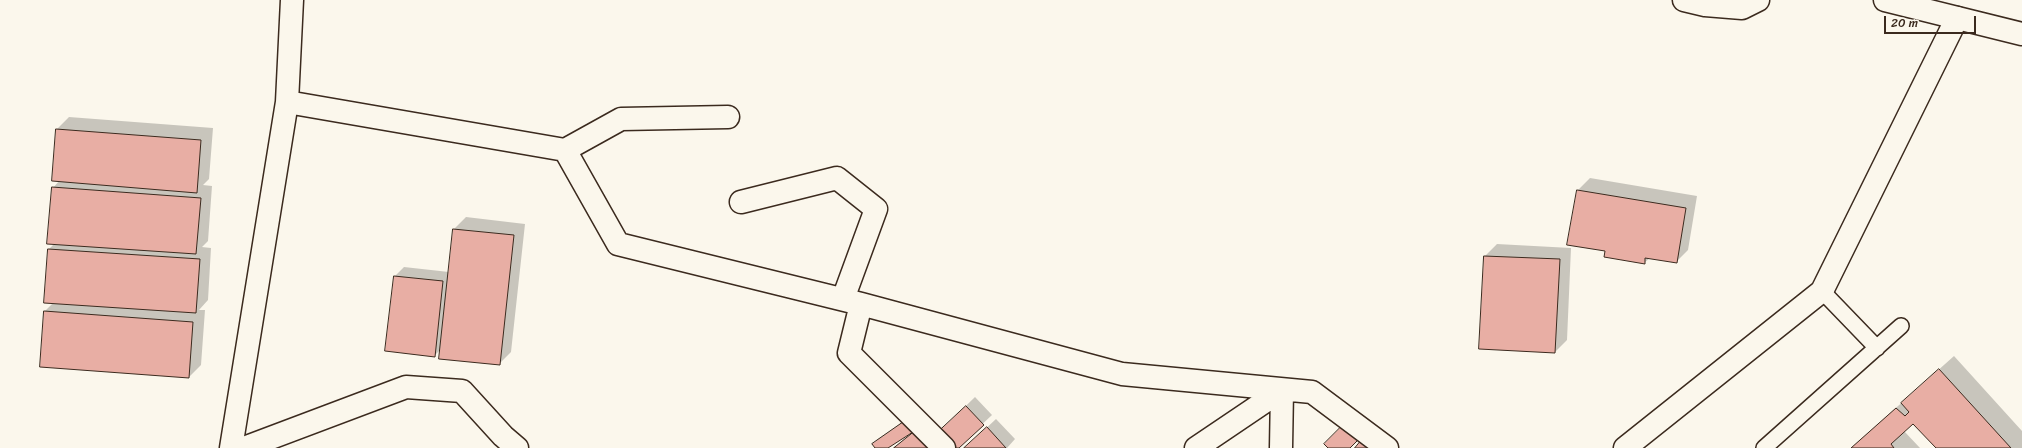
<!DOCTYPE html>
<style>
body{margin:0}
#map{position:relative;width:2022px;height:448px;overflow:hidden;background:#fbf7ec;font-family:Sriracha,sans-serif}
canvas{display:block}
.scale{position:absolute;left:1884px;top:16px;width:92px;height:18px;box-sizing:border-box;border:2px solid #3b2a1e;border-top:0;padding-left:5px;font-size:12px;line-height:14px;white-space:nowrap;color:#3b2a1e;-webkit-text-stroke:3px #fbf7ec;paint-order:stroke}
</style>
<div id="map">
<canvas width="2022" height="448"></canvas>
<div class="scale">20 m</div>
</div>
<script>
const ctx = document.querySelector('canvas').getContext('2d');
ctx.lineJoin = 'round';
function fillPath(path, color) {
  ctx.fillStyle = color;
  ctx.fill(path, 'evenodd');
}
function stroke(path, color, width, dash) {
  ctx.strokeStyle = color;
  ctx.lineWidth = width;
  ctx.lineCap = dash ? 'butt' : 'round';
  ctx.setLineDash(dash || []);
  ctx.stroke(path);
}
fillPath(new Path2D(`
 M69,117L213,128L209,179L203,185L212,186L208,241L202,247L211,248L208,300L199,310H205L201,365L189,377L41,366L45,311L54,302L49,249L55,243L53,188L59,181L57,129Z
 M1590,178L1697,196L1688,250L1676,262L1650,258L1644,263L1606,250L1569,244L1578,190Z
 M466,217L525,224L511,352L499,364L441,349L434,356L395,276L404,267L449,272L454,229Z
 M1497,244L1571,248L1567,340L1555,352L1485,256Z
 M1954,356L2022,431V448H1937L1914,422L1904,431L1920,448H1851Z
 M975,397L992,415L957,448H893L928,420L938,433Z
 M910,417L887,448H876L873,444L878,439Z
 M996,419L1015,439L1007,448H965Z`), '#0003');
const building = new Path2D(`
 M56,129L201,140L197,193L52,181Z
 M52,187L201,198L196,254L47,244Z
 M1577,190L1686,208L1677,263L1645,258V264L1604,257L1605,251L1567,245Z
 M453,229L514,235L500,365L439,359Z
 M48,249L200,259L196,313L44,303Z
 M1484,256L1560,259L1555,353L1479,349Z
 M394,276L443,281L435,357L385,351Z
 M44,311L193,322L189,378L40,367Z
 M1939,369L2011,448H1936L1913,424L1891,444L1894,448H1851L1896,408L1905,416L1909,412L1901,403Z
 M966,406L984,425L959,448H948L935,435Z
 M905,421L913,432L888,448H875L872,444Z
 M1345,423L1360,438L1350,448H1328L1324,444Z
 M987,427L1006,448H964Z
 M919,428L935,448H894Z
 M1365,436L1377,448H1355Z`);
fillPath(building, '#e8aea4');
stroke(building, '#3b2a1e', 1);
const lane = new Path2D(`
 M1822,291L1877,348
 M1764,448L1901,326`);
const street = new Path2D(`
 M1684,0L1705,5L1742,8L1758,0
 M287,102L565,150L618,244L861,304L1122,374L1312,392L1387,448
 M565,150L621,119L728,117
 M741,202L837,178L876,209L843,299
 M861,304L849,353L944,448
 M231,448L287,102L292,0
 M244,448L406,387L462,391L503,436L517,448
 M1196,448L1282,390L1281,448
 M1625,448L1822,291L1957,18`);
const primary = new Path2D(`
 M1885,0L2022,34`);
stroke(lane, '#3b2a1e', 18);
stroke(street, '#3b2a1e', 25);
stroke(primary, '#3b2a1e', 25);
stroke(lane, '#fbf7ec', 15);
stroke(street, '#fbf7ec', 22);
stroke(primary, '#fbf7ec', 22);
</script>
